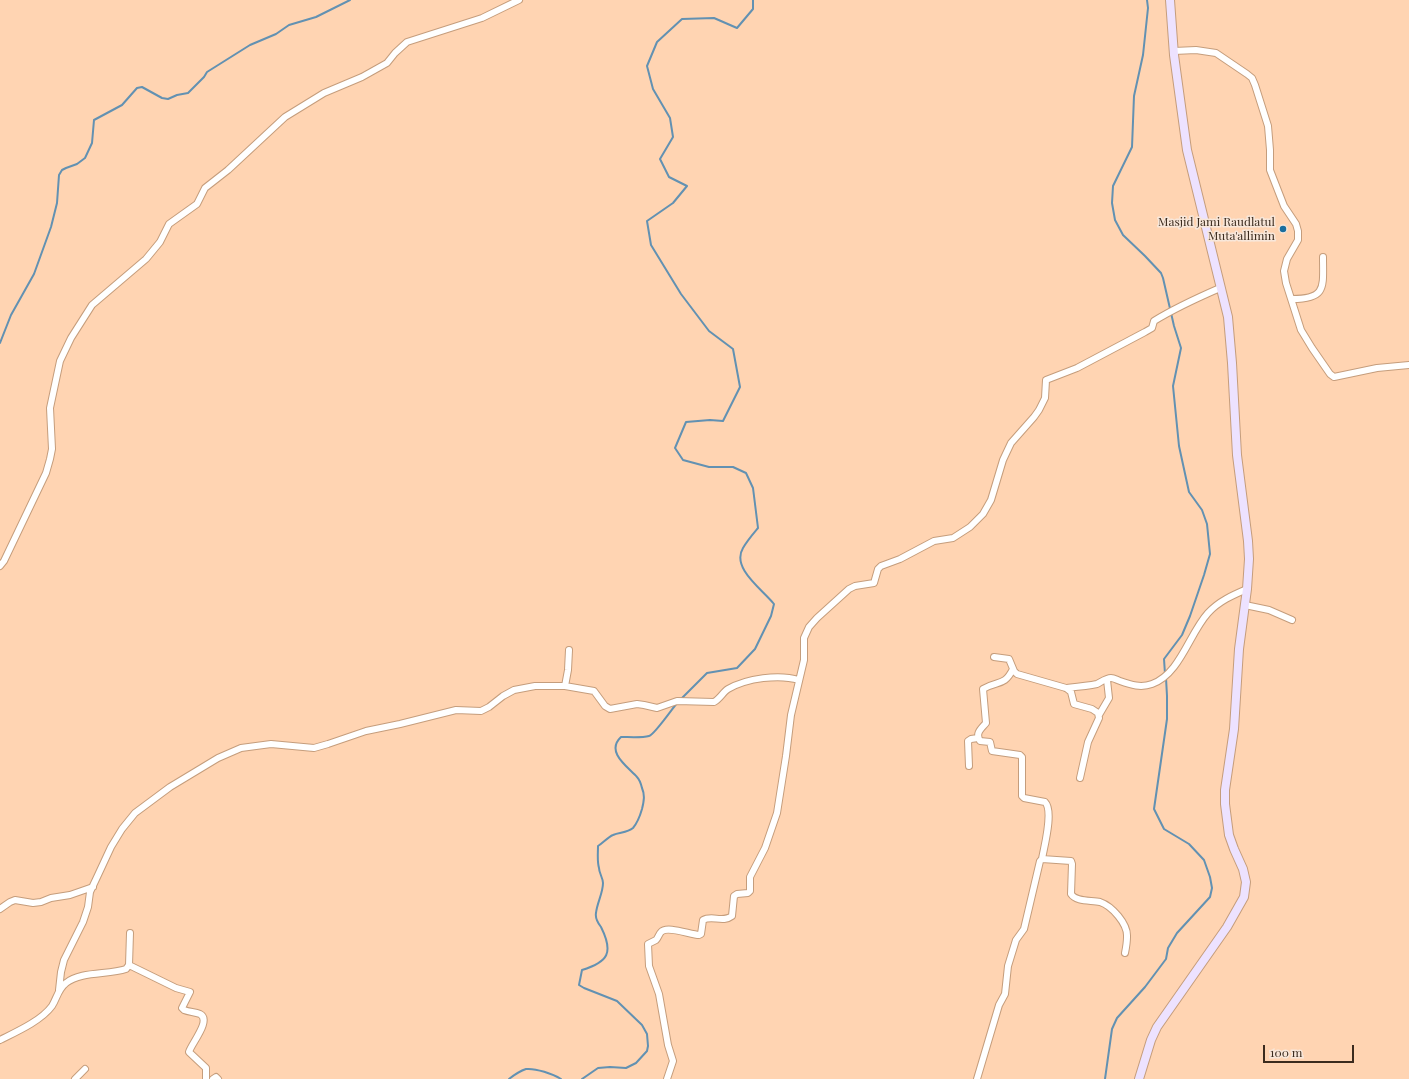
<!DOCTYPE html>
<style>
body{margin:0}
#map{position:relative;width:1409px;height:1079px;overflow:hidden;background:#ffd4b2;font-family:"Playfair Display",serif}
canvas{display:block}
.scale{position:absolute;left:1263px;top:1045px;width:91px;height:18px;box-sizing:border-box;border:2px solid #3b2b1e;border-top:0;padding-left:5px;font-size:12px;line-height:14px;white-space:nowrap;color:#3b2b1e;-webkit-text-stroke:3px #f8e7da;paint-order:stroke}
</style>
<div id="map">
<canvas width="1409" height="1079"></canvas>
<div class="scale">100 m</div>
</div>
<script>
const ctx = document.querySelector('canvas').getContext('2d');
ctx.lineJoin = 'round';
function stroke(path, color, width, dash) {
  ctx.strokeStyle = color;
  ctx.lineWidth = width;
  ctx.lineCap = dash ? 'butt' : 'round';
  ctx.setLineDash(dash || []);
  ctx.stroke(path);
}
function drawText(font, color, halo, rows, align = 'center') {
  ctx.font = font + ' "Playfair Display",serif';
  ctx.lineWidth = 3;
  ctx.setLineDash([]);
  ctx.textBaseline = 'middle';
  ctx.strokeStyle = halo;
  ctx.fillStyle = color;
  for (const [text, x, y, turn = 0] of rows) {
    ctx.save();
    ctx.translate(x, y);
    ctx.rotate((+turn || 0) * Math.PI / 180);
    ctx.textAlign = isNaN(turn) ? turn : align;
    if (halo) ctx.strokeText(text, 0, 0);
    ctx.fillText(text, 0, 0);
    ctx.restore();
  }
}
stroke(new Path2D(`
 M1147,0L1148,8L1143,55L1134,96L1132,147L1113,186L1112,203L1115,220L1123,235L1145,256L1161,273L1163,278L1174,326L1181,348L1173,386L1179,446L1189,492L1202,510L1207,524L1210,554L1204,575L1190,616L1182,635L1164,659L1165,674
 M0,343L11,315L34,274L51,227L57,203L59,175L62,170L66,168L77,164L85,158L92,143L94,120L122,105L137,88L142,87L162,98L168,99L177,95L188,93L204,77L207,72L250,45L276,34L289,25L316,17L350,0
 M680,700L707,673L737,668L755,649L771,616L774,604C762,589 731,568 743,548C747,541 753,534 758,528L753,488L746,473L733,467H709L683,460L675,448L686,422L710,420L723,421L740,387L733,349L709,331L681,294L651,245L647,221L673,203L687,186L669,177L660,159L673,137L670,118L653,89L647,66L657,42L682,19L714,18L737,28L753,9V0
 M509,1079C514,1075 520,1071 526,1069C536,1068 553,1074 561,1079
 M582,1079L598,1068L610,1067L626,1068L636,1063L647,1051L648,1046L647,1034L642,1025L617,1001L584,988L579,985L582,970C608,962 614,953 601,927C598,923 595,918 596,913C597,903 603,893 603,883C603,878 599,873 599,868C597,861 598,854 598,846C603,843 608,837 613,835C619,832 627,833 633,828C638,822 640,816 642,809C644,801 645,795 642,788C641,784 639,779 637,777C628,767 605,752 621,737C629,737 642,738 649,736C654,735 672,709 677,703
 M1105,1079L1112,1029L1117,1018L1145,987L1166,959L1168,948L1177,933L1210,897L1212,888L1210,877L1204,860L1189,844L1164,829L1154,809L1167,719V696L1166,678`), '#6291b2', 2);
const street = new Path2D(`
 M1174,51L1196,50L1216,53L1247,74L1252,78L1255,85L1268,126L1270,150V170L1284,206L1296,224L1298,231V240L1287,259L1284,271L1286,283L1301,330L1312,348L1330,374L1334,377L1377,368L1409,365
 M1292,299C1327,299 1323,287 1323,257
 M0,566L4,561L46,473L50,459L52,449L50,408L60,361L71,338L92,305L146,259L160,242L169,224L197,204L205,188L228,170L285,117L324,93L362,77L387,63L395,53L407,42L482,18L519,0
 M1245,605L1269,610L1292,620
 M994,657L1009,659L1014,671L1017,674L1066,688L1071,692L1074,704L1092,709L1098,713L1099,718L1088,742L1080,778
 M1013,669C1004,687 998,680 983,689L986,723C981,729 975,733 980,741L990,742L992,751L1020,755L1022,757V796L1024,798L1045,802C1054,811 1044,847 1042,859
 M565,686L568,670L569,650
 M1066,688C1076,687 1087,686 1097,684C1101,682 1106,678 1111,678C1114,678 1117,680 1120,681C1131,685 1141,688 1152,684C1180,674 1189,634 1208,613C1219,601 1233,595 1247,589
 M1099,715L1109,698L1107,680
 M969,766L968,741L971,739L978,738
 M0,909L10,902L15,900L33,903L41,902L51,898L70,895L93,887
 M129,965L176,988L190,992L182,1008L184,1010C189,1012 195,1012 200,1014C212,1020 191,1044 189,1052L206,1068V1079
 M59,990L61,972L64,960L83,922L88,907L90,892L98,875L111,847L122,829L135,813L170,787L218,758L241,748L271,744L314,748L328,744L366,731L400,724L456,710L481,711L489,707L503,696L514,690L535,686H565L594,691L605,706L610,709L637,704L644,705L657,708L677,701L714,702C720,699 723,692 728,689C747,678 779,674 799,680
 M0,1040C16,1032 41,1021 52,1006C57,998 58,989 66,983C81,971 108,975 126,969L129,965L130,933
 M75,1079L85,1069
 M213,1079L216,1077L218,1079
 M667,1079L673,1061L668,1045L659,994L649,966L648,944L656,940C658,938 659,934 661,932C667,925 691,935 699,935L701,934L703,920C712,915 723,923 732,916L734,896L737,894L748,893L750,891V877L765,848L777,813L786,756L791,715L804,660V638L809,627L817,618L849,589L855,586L874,583L878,569L881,566L900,559L934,541L953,538L970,527L983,514L991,500L1003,460L1011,443L1034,417L1039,410L1045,398L1046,380L1077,368L1145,332L1152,328L1154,321C1175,308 1197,298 1220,288
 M977,1079L999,1005L1005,994L1008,966L1016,940L1024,929L1040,861L1042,859L1071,861L1072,864L1071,894C1076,902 1091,900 1100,902C1112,906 1128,924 1127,937C1127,942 1126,948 1125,953`);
const secondary = new Path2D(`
 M1139,1079L1151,1040L1157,1027L1227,927L1244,897L1246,882L1243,869L1234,849L1229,835L1225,804V790L1234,729L1239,649L1247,589L1249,559L1248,541L1237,455L1232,363L1228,317L1187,150L1174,55L1170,0`);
stroke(street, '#c59d7c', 8);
stroke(secondary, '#c59d7c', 10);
stroke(street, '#fff', 6);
stroke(secondary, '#ede2ff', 8);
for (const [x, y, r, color] of [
 [1283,229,4,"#1a6e9e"]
]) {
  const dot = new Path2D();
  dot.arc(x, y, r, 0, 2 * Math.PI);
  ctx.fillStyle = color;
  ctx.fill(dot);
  stroke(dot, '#f8e7da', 1.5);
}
drawText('12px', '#3b2b1e', '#f8e7da', [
 ["Masjid Jami Raudlatul",1275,222],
 ["Muta'allimin",1275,236]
], 'right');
</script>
